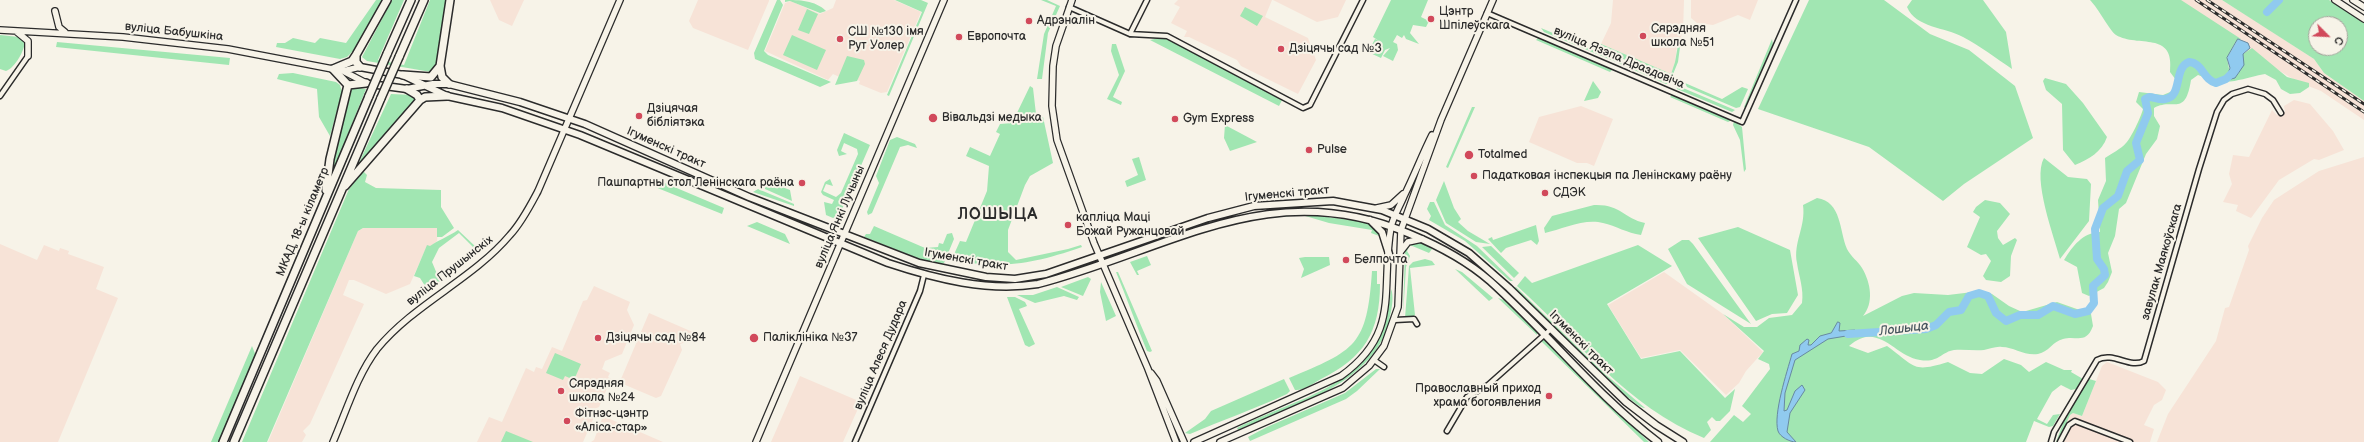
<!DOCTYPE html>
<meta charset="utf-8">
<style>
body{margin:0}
#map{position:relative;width:2364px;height:442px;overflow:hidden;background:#f7f3e8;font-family:"Balsamiq Sans",sans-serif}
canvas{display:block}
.north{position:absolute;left:2308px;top:16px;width:40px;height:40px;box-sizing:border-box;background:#f7f3e8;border:1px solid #a5a39c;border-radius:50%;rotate:114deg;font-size:11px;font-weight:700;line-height:16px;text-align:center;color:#2b2b2b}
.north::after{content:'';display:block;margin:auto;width:14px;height:18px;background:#d1495b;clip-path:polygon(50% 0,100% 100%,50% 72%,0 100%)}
</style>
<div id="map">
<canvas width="2364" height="442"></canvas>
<div class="north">С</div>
</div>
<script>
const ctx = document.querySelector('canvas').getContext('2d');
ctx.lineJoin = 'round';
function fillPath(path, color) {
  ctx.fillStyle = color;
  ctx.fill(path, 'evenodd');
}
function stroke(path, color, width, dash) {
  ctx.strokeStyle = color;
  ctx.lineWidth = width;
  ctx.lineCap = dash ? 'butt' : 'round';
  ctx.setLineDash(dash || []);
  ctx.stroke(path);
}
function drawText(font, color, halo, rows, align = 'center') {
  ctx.font = font + ' "Balsamiq Sans",sans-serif';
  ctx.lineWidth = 4;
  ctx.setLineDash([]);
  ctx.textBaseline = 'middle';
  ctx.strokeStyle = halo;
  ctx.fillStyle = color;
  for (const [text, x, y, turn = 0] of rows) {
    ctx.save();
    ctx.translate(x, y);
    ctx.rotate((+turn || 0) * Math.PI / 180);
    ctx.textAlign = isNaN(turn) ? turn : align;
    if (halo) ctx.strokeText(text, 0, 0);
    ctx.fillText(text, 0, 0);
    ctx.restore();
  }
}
fillPath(new Path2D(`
 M490,0H524L512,26L499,20Z
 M698,0H769V1L748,50L693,28L689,21Z
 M836,0H894L921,12L887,92L881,93L859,84L860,81L849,76L846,80L833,74L828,80L765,51L785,3L791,1L820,14L833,8Z
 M1178,0H1272L1265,17L1308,38L1316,60L1298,94L1241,66L1237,60L1189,37H1184L1187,31L1171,23L1180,7L1174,4Z
 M1273,0H1346L1338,17L1317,22Z
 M1613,0H1684L1683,32L1677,46L1675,62L1671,74L1601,44L1611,23Z
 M1691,0H1758L1750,20L1738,15L1713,25L1697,23L1691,18Z
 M2175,0H2222L2265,27L2314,59L2324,73L2364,101V120L2321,91L2298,82L2265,62Z
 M2294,100L2310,104L2333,131L2344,150L2319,160L2314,159L2279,180L2251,218L2236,211L2238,205L2223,202L2232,184L2229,174L2233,155L2249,157L2272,110L2277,115L2285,112L2284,106Z
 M1581,106L1613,119L1594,166L1587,163H1577L1529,142L1539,117Z
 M2364,157V442H2157L2168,414L2216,341L2225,308L2229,307L2249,250L2248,246L2262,218L2274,200L2319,171Z
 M363,228H438L437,241L430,247L427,246L410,284L386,294L354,280H349L343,295L364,304L310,424L303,431L306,435L302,442H268L358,231Z
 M0,244L37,260L44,245L59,251L60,248L69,251L68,254L104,267L96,289L118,298L58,442H0Z
 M1664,272L1723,314L1763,352L1746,371L1739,383L1726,395L1680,350L1641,358L1608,305Z
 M594,286L630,302L627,310L634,325L622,354L605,361L603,367L602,369L610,373L608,377L611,379L599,407L594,409L595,415L583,442H477L489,417L502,422L526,368L534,372L536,367L542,369L552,347L562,351L583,301L587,300Z
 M649,313L695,333L692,340L680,344L682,350L661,396L656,398L623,384L621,379Z
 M2107,362L2158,382L2166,390L2162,400L2154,405L2144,425L2154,429L2150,442H2058L2070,415L2073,413L2082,416L2102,366Z
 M800,376L861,402L843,442H771Z
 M603,416L663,442H664H591L594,440Z`), '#f7e3d7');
fillPath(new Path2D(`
 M376,0H382L353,51L347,57L340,59L276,47L277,43H285L293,38L315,43L320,38L346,43Z
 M392,0H404L378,60L404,65L430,0H447L436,68L431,72L367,61L362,57Z
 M777,0H780L783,5L764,51L768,55L831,82L820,87L755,59L754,53Z
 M785,0C799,0 815,0 826,11L820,13L790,1L785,2Z
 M895,0H921L928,3L889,96L887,95L922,12Z
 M1041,0H1047L1060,6L1048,33L1042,79H1037L1044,34L1056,6Z
 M1391,0H1428L1421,17L1429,21L1426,27L1413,25L1410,33L1419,44L1406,39L1404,35L1402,38L1397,35L1393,42L1397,44L1398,50L1393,61L1383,56L1390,48L1385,50L1381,58L1368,52L1375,39L1379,41L1373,37Z
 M1809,0H1884L1930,34L1969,50L2015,86L2033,138L1964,184L1943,201L1869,147L1758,109Z
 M1912,0H1983L2006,32L2012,69C1996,58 1980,46 1963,37C1945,27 1916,28 1907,7Z
 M2090,0H2181L2241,39L2236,42L2227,58L2231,79C2241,76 2242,62 2243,54L2252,48L2287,77L2309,83V87L2300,93L2290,94L2281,89L2276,80L2265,74C2234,80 2230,87 2198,75L2191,80C2185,118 2173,97 2154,108V116L2160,126L2157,139L2146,154L2126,203L2119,209L2115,236L2108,253L2112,272L2108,282L2104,288L2089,296L2082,293L2077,267L2064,260C2073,246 2082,233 2100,232L2098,200L2106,181L2105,158C2112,153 2121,149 2126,143C2131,138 2141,117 2143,109L2136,102L2139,92L2163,95L2175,90L2176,80L2170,72C2175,30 2138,48 2116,35C2110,31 2098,8 2090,0Z
 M2222,0H2329L2364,23V101L2324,73L2314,59ZM2316,24H2340V48H2316Z
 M1245,7L1263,16L1257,26L1240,16Z
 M807,9L818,14L809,34L798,30Z
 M1541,28L1617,60L1616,62L1544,32Z
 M0,35L19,37L25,41C25,50 15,68 6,71L0,69Z
 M792,35L826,50L817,70L783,55Z
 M1164,37L1282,100L1279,106L1150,40Z
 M1539,37L1613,69L1610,72L1536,40Z
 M1772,39L1773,44L1747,108L1744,107Z
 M57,42L230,58L229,65L56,47Z
 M1112,44H1116L1125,71L1113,97L1122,102L1121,105L1107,99L1119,75L1111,51Z
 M1601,44L1629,56L1628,61L1599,49Z
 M1678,45L1680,47L1678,62L1671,79L1630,63L1632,57L1671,74L1675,62Z
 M847,56L864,60L865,64L857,81L835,85Z
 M1619,61H1621L1670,83L1666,84L1618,63Z
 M293,73L336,82L340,85L342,92L330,136L319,117L317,89L277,79L279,74Z
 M2045,78L2066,84L2083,103L2107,137C2102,152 2089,159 2075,165L2063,150L2062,104L2046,90L2043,81Z
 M1593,81L1601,92L1598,98L1584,101Z
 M1685,83L1722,99L1742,87L1748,89L1740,107L1736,108L1687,87Z
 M1676,85L1735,110L1732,112L1677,89Z
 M1030,86L1033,88L1036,114L1015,117Z
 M356,87L366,89L329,181L334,151L351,88Z
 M391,94L414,95L417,98L357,167Z
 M1672,95L1730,119V121L1728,122L1670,97Z
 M1472,107H1475L1448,168L1446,167Z
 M1043,117L1053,163L1030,176L1025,185L1008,230V252L1016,260L1068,249L1081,245L1082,247C1030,265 1005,268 951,261L960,241L966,242L987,191L989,166L966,156L970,147L990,156L1000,134L996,132L1000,124L1026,122Z
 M1734,121L1742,127L1746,169L1744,172L1740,140L1733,125Z
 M1225,125L1257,142L1230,151L1224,138Z
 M844,133L870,145L839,216L833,218L826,215L824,202L832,204L834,200L823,195L821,192L825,182L830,179L833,186L826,184L823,191L836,197L841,193L858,154L857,149L844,143L841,151L847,154L839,156L837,150Z
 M897,137L915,144L917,148L908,145L900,147L872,213L868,215L867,212L879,183L876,176L890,140Z
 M1139,157L1146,180L1127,187L1125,181L1138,175L1132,159Z
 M2044,158L2068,177L2087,179L2091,184L2089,221L2060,259C2054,236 2032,179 2044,158Z
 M363,171L367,175L365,182L376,188L441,190V207L454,228L442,237H437V228H363L358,231L267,442H242L349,189Z
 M653,178L724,208L722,214L650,185Z
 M764,180L790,190L792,201L765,189Z
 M1444,181L1454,208L1461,219L1458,222L1468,231L1490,244L1476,242L1446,223L1436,200Z
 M758,189L794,204V206L753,192Z
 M1817,198C1842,202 1839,230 1847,249C1851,257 1858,261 1862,268C1871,283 1874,303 1863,316L1902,296L1914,293L1948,295L1981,291L1992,294L2009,306L2020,311H2026L2057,302L2091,314L2093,326C2086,345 2076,335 2063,339C2053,341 2049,352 2038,354C2024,356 2014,347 2002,347C1996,346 1990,349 1984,350C1974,351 1964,349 1954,350C1941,352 1939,363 1920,360C1894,356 1878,320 1849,346L1868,353L1887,346C1916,367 1912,373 1948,362L1970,373L1982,374L2004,359L2021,365L2029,372L2046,362L2064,370H2072L2071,372L2083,379L2076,389L2071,390L2061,385L2052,392L2037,419L2047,424L2053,415L2060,414L2053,426L2049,427L2034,421L2026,442H1710L1734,415L1743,422L1751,414L1742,406L1770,369L1769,364L1758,359L1764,351L1723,314L1744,327H1757L1769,318L1792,315L1802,303C1804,289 1799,277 1797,263C1793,242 1806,227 1803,205Z
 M1985,200L2000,203L2010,214L1997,231L1998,238L2003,245L2015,238L2017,240L2011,256L2010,276L2001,282L1986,280L1983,276L1991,261L1986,254L1981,255L1967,247L1980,217L1973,212L1976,207Z
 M1430,202H1434L1445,225L1477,246L1513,281H1510L1465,241L1429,220L1431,216L1427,209Z
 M1594,205C1621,204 1623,218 1645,223L1641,235C1627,233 1616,226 1603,223C1585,218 1562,229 1545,233L1544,228L1552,216Z
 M1303,214L1367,222L1373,225L1382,237L1371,233L1372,230L1329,223L1302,215L1257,219L1238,223L1241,220Z
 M757,222L785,234L790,244L747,226Z
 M1536,225L1539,241L1537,245L1531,240L1506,248L1501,253L1488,239L1492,237L1493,240Z
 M874,226L925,248L938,247L939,243L943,244L947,234L952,233L954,239L944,263L935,265L864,237L866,234H870Z
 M1738,227L1790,250L1798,295L1787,313L1772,314L1756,321L1698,238Z
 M458,230L477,248L473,247L459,233L439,248L432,262L440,281L434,288L432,286L427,289L420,278L414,276L427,245L430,246C438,240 448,237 458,230Z
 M1682,240H1689L1693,244L1751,324L1687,284L1668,249Z
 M1419,242L1432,249L1429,253L1410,245L1407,251L1410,256L1406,267L1403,316L1405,249L1410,243Z
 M1638,245L1672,266L1607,304L1641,359L1680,351L1725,398L1735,389L1730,411L1720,421H1716L1712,417L1707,422L1711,430L1704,438C1628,407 1576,339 1517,286L1525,276L1532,283Z
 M1491,246L1519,273L1514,278L1482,247Z
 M475,251H480L445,278V272Z
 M1147,256L1151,265L1137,271L1139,275H1137L1130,262Z
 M1305,257H1329L1330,265L1301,278L1304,269L1299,258Z
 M1425,259L1432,261L1435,265L1410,268L1415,315L1412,317L1405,318L1409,266L1413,262Z
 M1455,269L1462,272L1493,298L1489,301Z
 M1372,271H1377V284H1380C1380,332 1364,358 1321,379C1314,383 1303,391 1295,390L1289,378C1356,350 1367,346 1372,271Z
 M1116,272H1118L1152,351L1150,352L1147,351C1136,325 1127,298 1116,272Z
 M1088,277L1091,279L1083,296L1061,287Z
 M1101,282L1116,316L1106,321L1100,292Z
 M1057,287L1079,297L1077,300L1064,296L1035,303L1017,295H1033Z
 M1516,287L1605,374L1645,408C1632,409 1531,304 1514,288Z
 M1391,289C1394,295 1392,308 1390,316C1379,383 1292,406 1238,430L1237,428C1311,391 1382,386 1391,289Z
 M1007,297H1015L1025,302L1027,306L1019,309L1035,344L1029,347L1025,345Z
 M1498,298L1504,300L1537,332V335Z
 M1542,338L1649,442H1644L1539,339Z
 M252,346L256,356L219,442H211Z
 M555,353L581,364L574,380L565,376L563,380L546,373Z
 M1376,369H1380L1357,391L1346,399L1250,441L1248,437L1267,427L1345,393Z
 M1284,379L1290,391L1287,394C1255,409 1222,420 1190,434L1185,433L1205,419L1211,411Z
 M2089,379L2096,381L2082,416L2073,413L2070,415L2058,442H2056L2065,418Z
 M506,431L533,442H501Z`), '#a1e6b2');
const water = new Path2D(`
 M2238,39L2248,43L2250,48L2243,54L2244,65L2235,78L2231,79L2228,74L2230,68L2227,58Z
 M1838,322L1840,323L1839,331L1855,330L1858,334L1828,339L1795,360L1785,393L1784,411L1787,410L1795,391L1802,385L1805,390L1790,413L1787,432L1796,442C1790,442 1780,437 1778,431C1773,414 1787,372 1792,354L1799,351L1800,345L1807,339L1809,340L1808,345H1811L1820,336L1831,333Z`);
fillPath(water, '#90caef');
stroke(water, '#688aa1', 1);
stroke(new Path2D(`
 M2267,12L2279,0
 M1848,334L1926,329L1936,325L1949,312L1961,310L1969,296L1979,293L1988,296L1996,313L2006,321L2020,315H2038L2053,306L2075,314L2088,311L2094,303L2093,286L2105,275L2104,269L2097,259L2095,229L2103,208L2118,196L2127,171L2140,160L2136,143L2148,113L2145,99L2149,97C2154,97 2159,100 2165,99C2183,97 2173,68 2189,62C2203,63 2203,80 2216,83L2226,79L2235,70`), '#90caef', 8);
const street = new Path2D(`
 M1069,7L1130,34L1167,36L1303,108L1310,105L1363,0
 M1487,13L1742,122L1796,0
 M1130,34L1147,0
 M0,96L28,56
 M1395,320L1414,319L1417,324
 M1374,360L1384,367
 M1447,431L1467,397L1488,385L1551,329
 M855,442L920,291L924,275
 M2051,442L2054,432L2097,360C2113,351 2130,369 2144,361L2199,169L2217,112L2224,100L2232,94L2248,89L2265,94L2273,100L2281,113
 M2060,442L2069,425L2075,421L2130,442`);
const secondary = new Path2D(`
 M1072,0L1056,46L1053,66L1052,106L1057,140L1094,243L1148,369L1176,442
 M2335,0L2364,19
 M2353,0L2364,7
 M55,11L59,27L65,32
 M0,30L123,37L228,49L343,71L366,83
 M17,32L28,41V56
 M343,71L360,67
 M1377,208L1391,205L1403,194
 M1401,251L1408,242L1422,239
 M1151,373L1157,381L1184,442
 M333,442C346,412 357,375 377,349C415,303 472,280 510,235C522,222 530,206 538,191L620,0
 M756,442L944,0
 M1194,442L1341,376C1402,332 1380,290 1391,227C1393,217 1400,206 1404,196C1414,176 1422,155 1432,135
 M1220,442L1343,388L1369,366L1384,346L1398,307L1401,230L1441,120L1493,0`);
const primary = new Path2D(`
 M360,67L403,75L447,96L502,108L580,135L888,263C936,279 988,292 1038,284C1169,250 1271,174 1410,234C1439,246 1467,261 1490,281C1548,333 1596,395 1658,442
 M370,84L407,89L433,84H449L520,102L585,124L749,197L919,263L986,277L1015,279L1046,274L1208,218L1254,206L1333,201L1382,210L1428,229L1469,253L1509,288L1626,402L1656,425L1683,442
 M1370,220L1382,232L1389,254`);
const highway = new Path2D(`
 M387,54L411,0
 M356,55V62L360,67
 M399,57L424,0
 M333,69L352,61L356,55L387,0
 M403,75L431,77L440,66
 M449,84L442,77L440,66L450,0
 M348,85L366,83
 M407,89L417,95L420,100
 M345,186L420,100L425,97L447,96
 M326,190L330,159L348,85L333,69
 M223,442L369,96
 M234,442L381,98`);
stroke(street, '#2b2b2b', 7);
stroke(secondary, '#2b2b2b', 8);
stroke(primary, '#2b2b2b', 9);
stroke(highway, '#2b2b2b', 10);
stroke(street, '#f7f3e8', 4);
stroke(secondary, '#f7f3e8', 5.5);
stroke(primary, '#f7f3e8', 6);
stroke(highway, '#f7f3e8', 7);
const rail = new Path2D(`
 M2196,0L2364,112
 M2207,0L2364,104`);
stroke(rail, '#2b2b2b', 3);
stroke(rail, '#f7f3e8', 1.5, [4.5]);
const highwayBridge = new Path2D(`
 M369,96L387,54
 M381,98L399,57`);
stroke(highwayBridge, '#2b2b2b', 10, []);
stroke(highwayBridge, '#f7f3e8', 7);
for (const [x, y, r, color] of [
 [1431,19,4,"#d1495b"],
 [1029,21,4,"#d1495b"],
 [1643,36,4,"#d1495b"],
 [959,37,4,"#d1495b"],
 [840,39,4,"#d1495b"],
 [1281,49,4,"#d1495b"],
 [639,116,4,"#d1495b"],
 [933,118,5,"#d1495b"],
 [1175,119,4,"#d1495b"],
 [1309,150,4,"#d1495b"],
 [1469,155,5,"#d1495b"],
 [1474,176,4,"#d1495b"],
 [802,183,4,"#d1495b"],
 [1545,193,4,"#d1495b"],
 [1068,225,4,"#d1495b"],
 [1346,260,4,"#d1495b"],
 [598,338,4,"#d1495b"],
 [754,338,5,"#d1495b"],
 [561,391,4,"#d1495b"],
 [1549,396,4,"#d1495b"],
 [567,421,4,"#d1495b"]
]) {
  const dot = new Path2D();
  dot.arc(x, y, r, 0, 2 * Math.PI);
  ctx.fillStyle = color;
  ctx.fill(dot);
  stroke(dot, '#f7f3e8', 1.5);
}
drawText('12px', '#2b2b2b', '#f7f3e8', [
 ["Цэнтр",1439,12],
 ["Шпілеўскага",1439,26],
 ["Адрэналін",1037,21],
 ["Сярэдняя",1651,29],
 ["школа №51",1651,43],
 ["СШ №130 імя",848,32],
 ["Рут Уолер",848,46],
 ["Европочта",967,37],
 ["Дзіцячы сад №3",1289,49],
 ["Дзіцячая",647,109],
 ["бібліятэка",647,123],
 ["Вівальдзі медыка",942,118],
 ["Gym Express",1183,119],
 ["Pulse",1317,150],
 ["Totalmed",1478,155],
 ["Падатковая інспекцыя па Ленінскаму раёну",1482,176],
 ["Пашпартны стол Ленінскага раёна",794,183,"right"],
 ["СДЭК",1553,193],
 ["капліца Маці",1076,218],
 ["Божай Ружанцовай",1076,232],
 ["Белпочта",1354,260],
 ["Дзіцячы сад №84",606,338],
 ["Паліклініка №37",763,338],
 ["Сярэдняя",569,384],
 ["школа №24",569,398],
 ["Православный приход",1541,389,"right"],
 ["храма богоявления",1541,403,"right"],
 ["Фітнэс-цэнтр",575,414],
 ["«Аліса-стар»",575,428]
], 'left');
drawText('12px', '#2b2b2b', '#f7f3e8', [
 ["вуліца Бабушкіна",174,32,6],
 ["вуліца Язэпа Драздовіча",1619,58,23],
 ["Ігуменскі тракт",666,148,24],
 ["Ігуменскі тракт",1287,194,-5],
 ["вуліца Янкі Лучыны",840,217,-67],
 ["МКАД, 18-ы кіламетр",303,222,-67],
 ["Ігуменскі тракт",966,260,10],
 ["завулак Маякоўскага",2162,262,-74],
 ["вуліца Прушынскіх",450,271,-38],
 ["Ігуменскі тракт",1581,343,45],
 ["вуліца Алеся Дудара",881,355,-67]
]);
drawText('italic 13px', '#44535c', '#f7f3e8', [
 ["Лошыца",1904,329,-7]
]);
ctx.letterSpacing = '1px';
drawText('bold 16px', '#2b2b2b', '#f7f3e8', [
 ["ЛОШЫЦА",998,215]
]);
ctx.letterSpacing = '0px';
</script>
